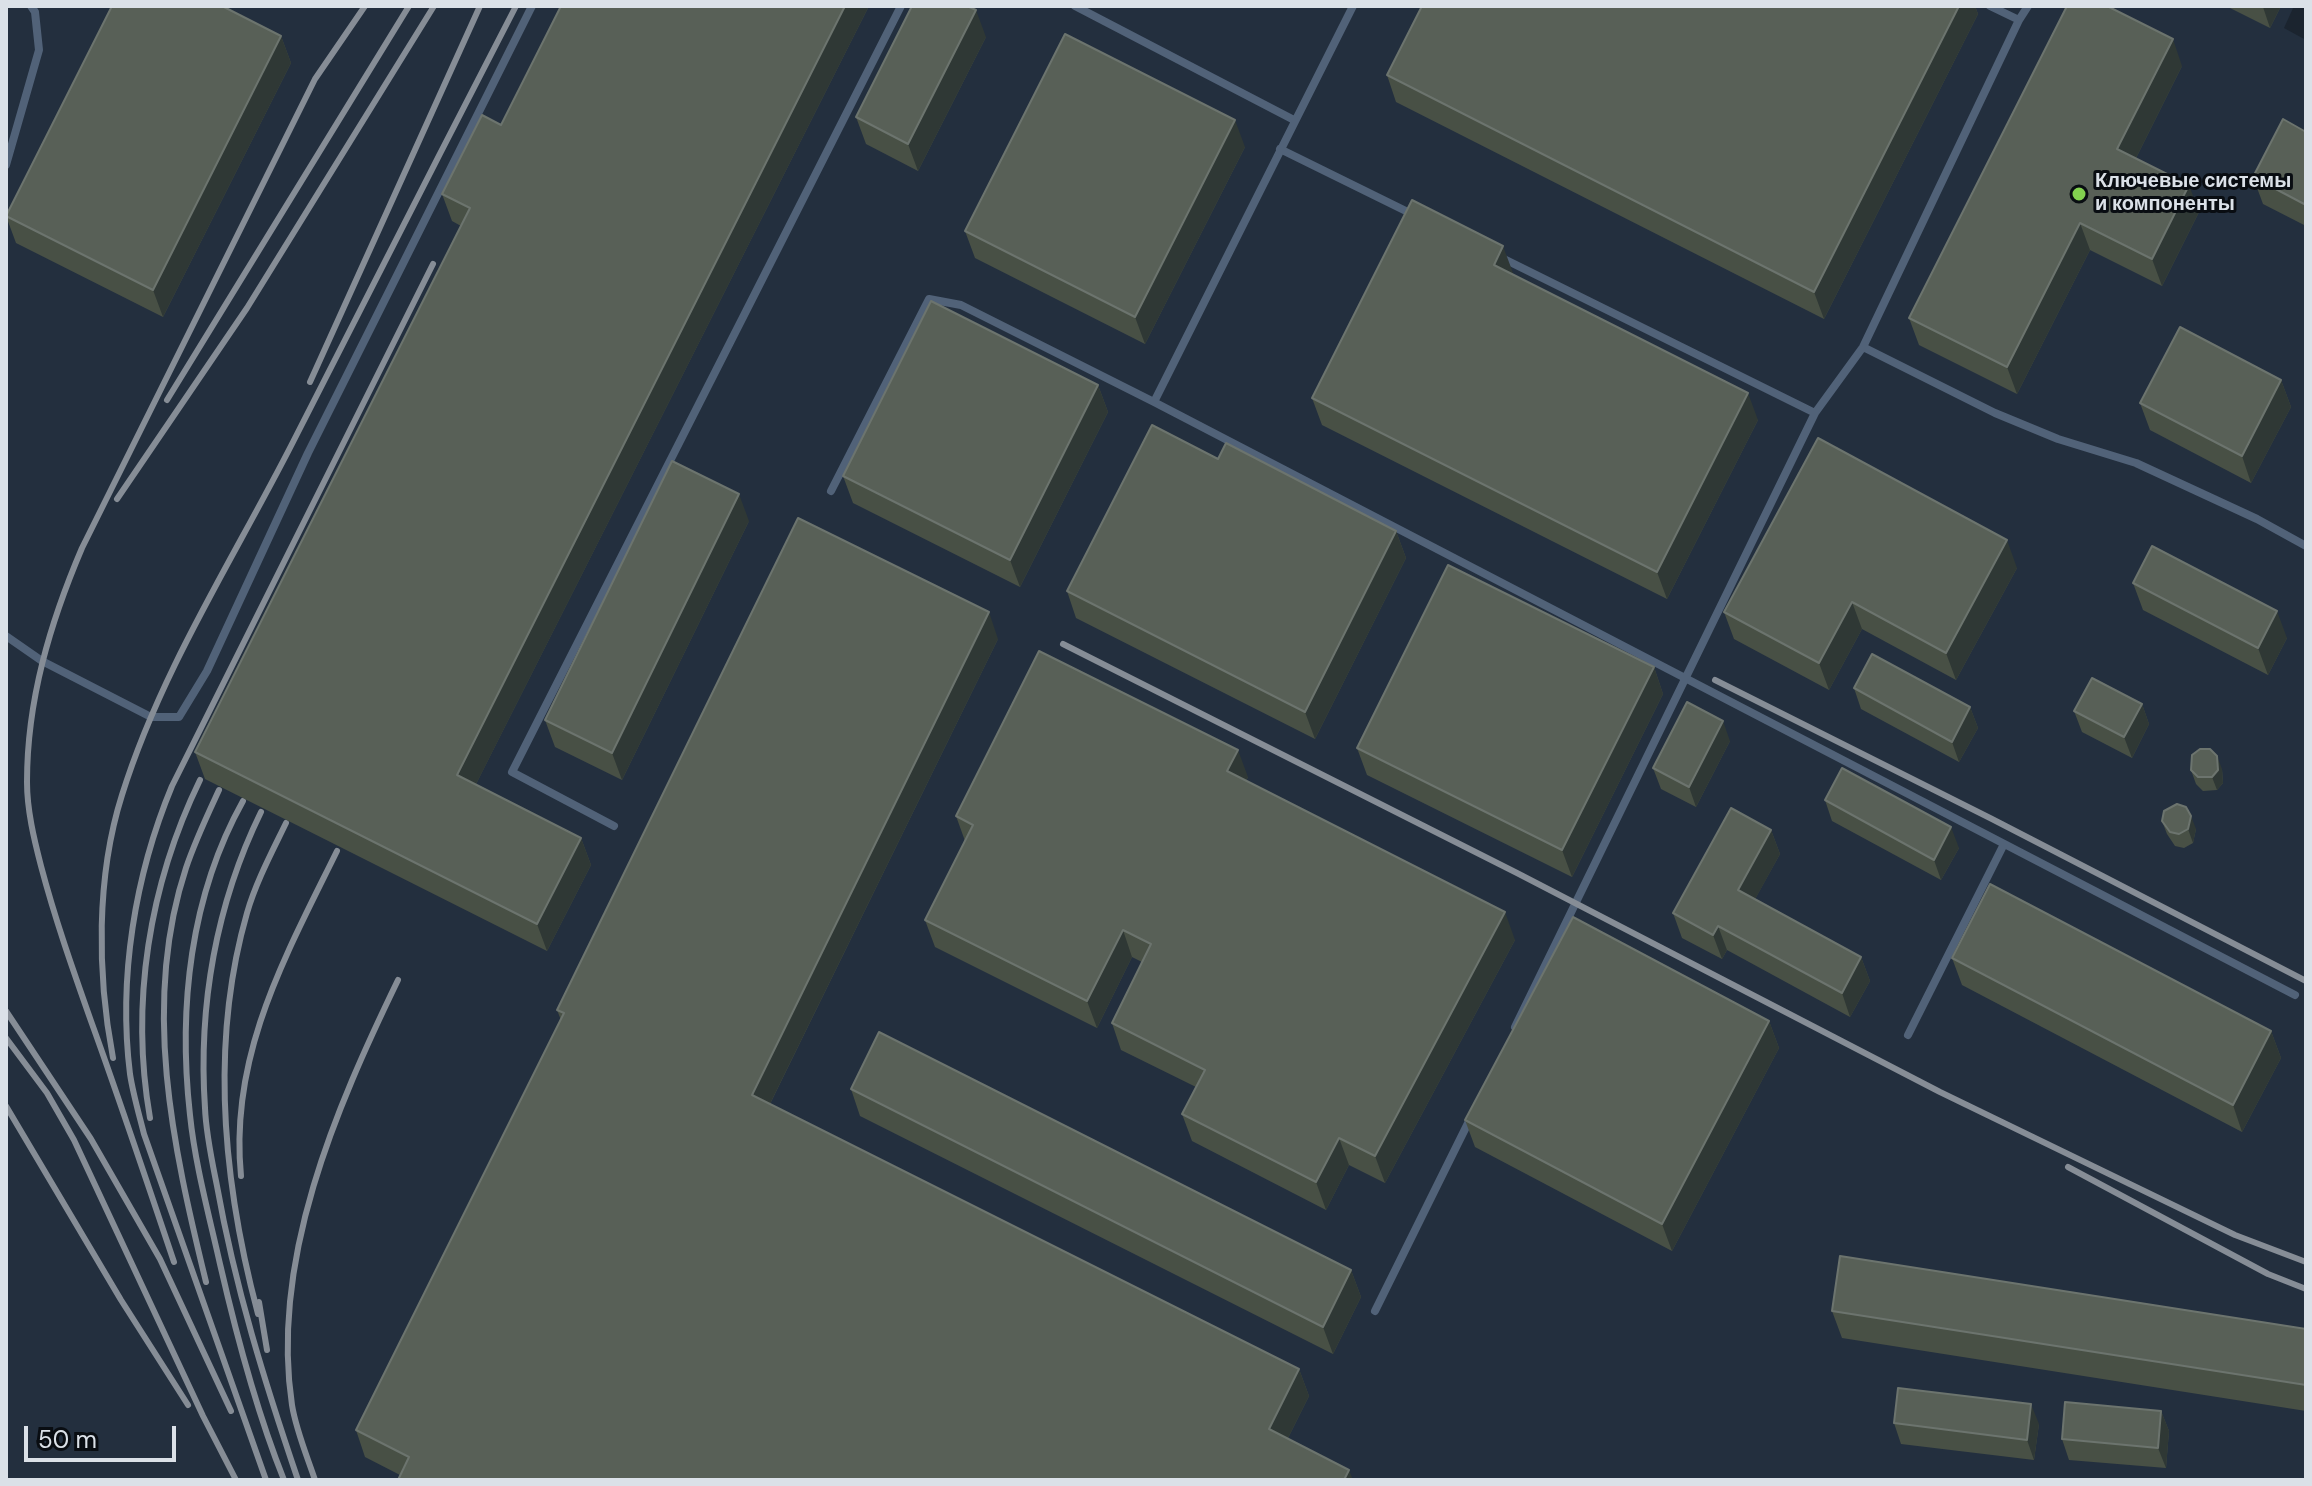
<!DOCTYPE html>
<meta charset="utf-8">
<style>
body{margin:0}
#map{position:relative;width:2312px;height:1486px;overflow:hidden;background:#1b242f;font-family:"DM Sans",sans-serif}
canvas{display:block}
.frame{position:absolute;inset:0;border:8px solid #dbe1e8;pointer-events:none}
.scale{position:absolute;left:24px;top:1426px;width:152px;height:36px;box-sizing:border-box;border:4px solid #dbe1e8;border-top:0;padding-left:10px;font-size:24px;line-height:28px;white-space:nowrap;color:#dbe1e8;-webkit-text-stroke:6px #090d12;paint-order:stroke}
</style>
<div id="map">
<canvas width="2312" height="1486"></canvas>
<div class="frame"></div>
<div class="scale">50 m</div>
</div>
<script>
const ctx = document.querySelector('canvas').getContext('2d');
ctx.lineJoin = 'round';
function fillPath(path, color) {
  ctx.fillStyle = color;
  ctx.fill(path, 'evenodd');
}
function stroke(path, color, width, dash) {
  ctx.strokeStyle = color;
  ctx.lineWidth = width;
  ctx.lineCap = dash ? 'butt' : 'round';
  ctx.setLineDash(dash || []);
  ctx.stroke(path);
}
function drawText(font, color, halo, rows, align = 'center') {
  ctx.font = font + ' "DM Sans",sans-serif';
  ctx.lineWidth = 6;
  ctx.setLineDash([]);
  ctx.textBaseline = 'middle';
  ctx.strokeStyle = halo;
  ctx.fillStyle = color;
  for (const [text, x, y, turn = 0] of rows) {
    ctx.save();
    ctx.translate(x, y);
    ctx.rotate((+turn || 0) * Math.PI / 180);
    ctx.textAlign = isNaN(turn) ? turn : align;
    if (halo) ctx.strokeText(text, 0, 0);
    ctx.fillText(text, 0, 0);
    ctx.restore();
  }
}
fillPath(new Path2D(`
 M6,6H2294L2284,28L2306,40V1480H6Z`), '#232f3e');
stroke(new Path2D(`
 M1075,6L1294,120
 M1990,6L2019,20L2028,6
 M1280,149L1416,216
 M6,165L39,50L35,12L31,6
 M1500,257L1815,413
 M1863,347L1995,413L2058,439L2136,463L2257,519L2306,546
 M1154,402L1353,6
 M831,491L929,299L961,305L1154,402L2295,995
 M6,636L42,661L151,717H179L207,671L308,453L532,6
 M614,826L512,772L901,6
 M1515,1027L1815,413L1863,347L2019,20
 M1908,1035L2004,844
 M1375,1311L1472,1115`), '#516278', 8);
stroke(new Path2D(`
 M310,382L480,6
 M167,400L409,6
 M117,499L247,308L434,6
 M1063,644L1517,873L1940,1092L2235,1235L2306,1262
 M1715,680L1992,819L2306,981
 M243,801C190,896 178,1008 190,1115C195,1164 209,1215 220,1264C237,1338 256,1410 284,1480
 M261,812C216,904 198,1006 205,1108C206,1134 212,1161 217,1186C235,1287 265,1383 298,1480
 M6,1011L91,1139L160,1259L231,1411
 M6,1038L47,1093L74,1140L203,1416L236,1480
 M113,1058C97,974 96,877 122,795C161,670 234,558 293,442C367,296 441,151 516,6
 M6,1106L121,1300L188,1405
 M150,1118C130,1003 149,885 200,780
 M2068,1167L2268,1274L2306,1289
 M241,1176C229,1055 286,955 337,851
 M174,1262C147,1182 120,1101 91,1021C73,970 55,919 41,866C34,839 27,810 27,782C27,700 50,623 82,548L315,79L365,6
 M206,1282C173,1147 141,1004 186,868C195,841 207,816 219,790
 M259,1302L267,1350
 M258,1314C223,1183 209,1045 247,913C256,882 272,852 286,823
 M266,1480L144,1134C139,1114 133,1094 130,1074C118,978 135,875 172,786L433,264
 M315,1480C307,1456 296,1430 292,1405C270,1260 336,1108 398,980`), '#868d96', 6);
fillPath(new Path2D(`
 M561,6H869L476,784L581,838L591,865L547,951L205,779L195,752L461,226L452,221L442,194L501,125Z
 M1422,6H1975L1978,14L1824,319L1396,102L1387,75Z
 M2226,6H2281L2270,28Z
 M281,36L291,63L163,317L16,243L6,216Z
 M986,37L918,171L866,144L856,117Z
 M2182,66L2136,158L2199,212L2162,286L2090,250L2017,394L1919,345L1909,318Z
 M2306,132V226L2263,204L2253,177Z
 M1245,147L1145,344L975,258L965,231Z
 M1513,273V274L1758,420L1667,599L1322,425L1312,398Z
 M2281,380L2291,407L2251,483L2150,430L2140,403Z
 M1098,385L1108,412L1020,587L853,503L843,476Z
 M1218,459L1396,531L1406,558L1315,739L1076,618L1067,591Z
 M749,521L622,780L555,747L545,720Z
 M2017,568L1956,680L1862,629L1829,690L1734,639L1724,612Z
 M2133,583L2287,638L2268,675L2143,610Z
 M998,639L770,1104L1299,1369L1309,1396L1288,1438L400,1475L365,1457L356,1430L561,1020L557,1010Z
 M1654,667L1663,694L1572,877L1367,775L1357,748Z
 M1854,688L1970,707L1978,728L1959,762L1861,709Z
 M2142,704L2149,724L2132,758L2082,732L2074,711Z
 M1730,741L1696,807L1661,789L1653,768Z
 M2222,769L2223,783L2217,790L2203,791L2196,784L2191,770Z
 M1248,777L1246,781L1515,940L1385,1183L1349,1165L1326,1210L1192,1141L1182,1114L1196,1087L1121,1050L1112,1023L1142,962L1132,957L1097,1028L935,947L925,920L965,841L956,816Z
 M1825,800L1959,848L1941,880L1832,821Z
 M2162,821L2196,829L2193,843L2184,848L2175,846L2167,834Z
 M1771,830L1780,854L1755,899L1861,957L1870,981L1850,1017L1727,950L1722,959L1682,938L1673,913Z
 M1952,958L2271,1031L2281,1058L2242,1132L1962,985Z
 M1769,1021L1779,1048L1672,1251L1475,1147L1465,1120Z
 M851,1089L1351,1270L1361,1297L1333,1354L860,1116Z
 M1832,1311L2306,1329V1411L1842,1338Z
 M2161,1411L2169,1431L2166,1468L2069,1460L2062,1439Z
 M1894,1423L2039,1424L2034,1460L1901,1444Z`), '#485045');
fillPath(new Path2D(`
 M845,6H869L467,802L457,775Z
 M1959,6H1975L1978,14L1824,319L1814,292Z
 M2263,6H2281L2270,28L2263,7Z
 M976,10L986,37L918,171L908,144Z
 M281,36L291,63L163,317L153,290Z
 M2173,39L2182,66L2127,176L2117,149Z
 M1235,120L1245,147L1145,344L1135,317Z
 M2189,185L2199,212L2162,286L2152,259Z
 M2080,223L2090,250L2017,394L2007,367Z
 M1503,246L1513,273L1504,292L1494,265Z
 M2281,380L2291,407L2251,483L2242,456Z
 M1098,385L1108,412L1020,587L1010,560Z
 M1748,393L1758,420L1667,599L1657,572Z
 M739,494L749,521L622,780L612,753Z
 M1396,531L1406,558L1315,739L1305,712Z
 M2007,540L2017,568L1956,680L1946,653Z
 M1852,602L1862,629L1829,690L1819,663Z
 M2277,611L2287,638L2268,675L2258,648Z
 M989,612L998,639L761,1122L752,1095Z
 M1654,667L1663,694L1572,877L1562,850Z
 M2142,704L2149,724L2132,758L2124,737Z
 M1970,707L1978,728L1959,762L1952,742Z
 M1723,721L1730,741L1696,807L1689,787Z
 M1238,750L1248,777L1237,798L1227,771Z
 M2217,756L2222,769L2223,783L2217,790L2212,777Z
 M2191,816L2196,829L2193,843L2188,829Z
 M1951,827L1959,848L1941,880L1934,860Z
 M1771,830L1780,854L1747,914L1738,890Z
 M581,838L591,865L547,951L537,924Z
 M1505,912L1515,940L1385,1183L1375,1156Z
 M1718,926L1727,950L1722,959L1713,935Z
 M1123,930L1132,957L1097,1028L1087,1001Z
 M1861,957L1870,981L1850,1017L1842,993Z
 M1769,1021L1779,1048L1672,1251L1662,1224Z
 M2271,1031L2281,1058L2242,1132L2233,1105Z
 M1339,1138L1349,1165L1326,1210L1316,1182Z
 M1351,1270L1361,1297L1333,1354L1323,1327Z
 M1299,1369L1309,1396L1279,1456L1269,1429Z
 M2031,1404L2039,1424L2034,1460L2027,1440Z
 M2161,1411L2169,1431L2166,1468L2158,1448Z
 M1349,1470L1353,1480H1344Z`), '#2f3835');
const building = new Path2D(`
 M112,6H222L281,36L153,290L6,216Z
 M561,6H845L457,775L581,838L537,924L195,752L470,208L442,194L482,115L501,125Z
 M912,6H967L976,10L908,144L856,117Z
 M1422,6H1959L1814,292L1387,75Z
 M2067,6H2107L2173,39L2117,149L2189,185L2152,259L2080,223L2007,367L1909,318Z
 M1065,34L1235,120L1135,317L965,231Z
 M2283,119L2306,132V205L2253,177Z
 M1412,200L1503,246L1494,265L1748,393L1657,572L1312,398Z
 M931,301L1098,385L1010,560L843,476Z
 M2180,327L2281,380L2242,456L2140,403Z
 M1152,425L1218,459L1226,443L1396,531L1305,712L1067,591Z
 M1818,438L2007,540L1946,653L1852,602L1819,663L1724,612Z
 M672,461L739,494L612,753L545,720Z
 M798,518L989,612L752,1095L1299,1369L1269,1429L1349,1470L1344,1480H398L409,1457L356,1430L564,1013L557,1010Z
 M2152,546L2277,611L2258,648L2133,583Z
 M1448,565L1654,667L1562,850L1357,748Z
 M1039,651L1238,750L1227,771L1505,912L1375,1156L1339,1138L1316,1182L1182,1114L1205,1070L1112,1023L1151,944L1123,930L1087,1001L925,920L973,825L956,816Z
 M1872,654L1970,707L1952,742L1854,688Z
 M2092,678L2142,704L2124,737L2074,711Z
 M1687,702L1723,721L1689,787L1653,768Z
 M2200,749H2210L2217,756L2218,770L2212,777H2198L2191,770L2192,755Z
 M1842,768L1951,827L1934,860L1825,800Z
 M2177,804L2186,807L2191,816L2188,829L2179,834L2170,832L2162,821L2164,811Z
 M1731,808L1771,830L1738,890L1861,957L1842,993L1718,926L1713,935L1673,913Z
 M1990,884L2271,1031L2233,1105L1952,958Z
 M1573,917L1769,1021L1662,1224L1465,1120Z
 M879,1032L1351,1270L1323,1327L851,1089Z
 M1840,1256L2306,1329V1385L1832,1311Z
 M1898,1388L2031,1404L2027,1440L1894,1423Z
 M2065,1402L2161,1411L2158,1448L2062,1439Z`);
fillPath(building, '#586057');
stroke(building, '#6c746e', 2);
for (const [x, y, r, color] of [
 [2079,194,8,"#82d04f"]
]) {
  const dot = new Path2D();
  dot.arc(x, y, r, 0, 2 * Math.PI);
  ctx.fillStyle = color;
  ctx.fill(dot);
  stroke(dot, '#090d12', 3);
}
drawText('bold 20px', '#dbe1e8', '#090d12', [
 ["Ключевые системы",2095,182],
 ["и компоненты",2095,205]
], 'left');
</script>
